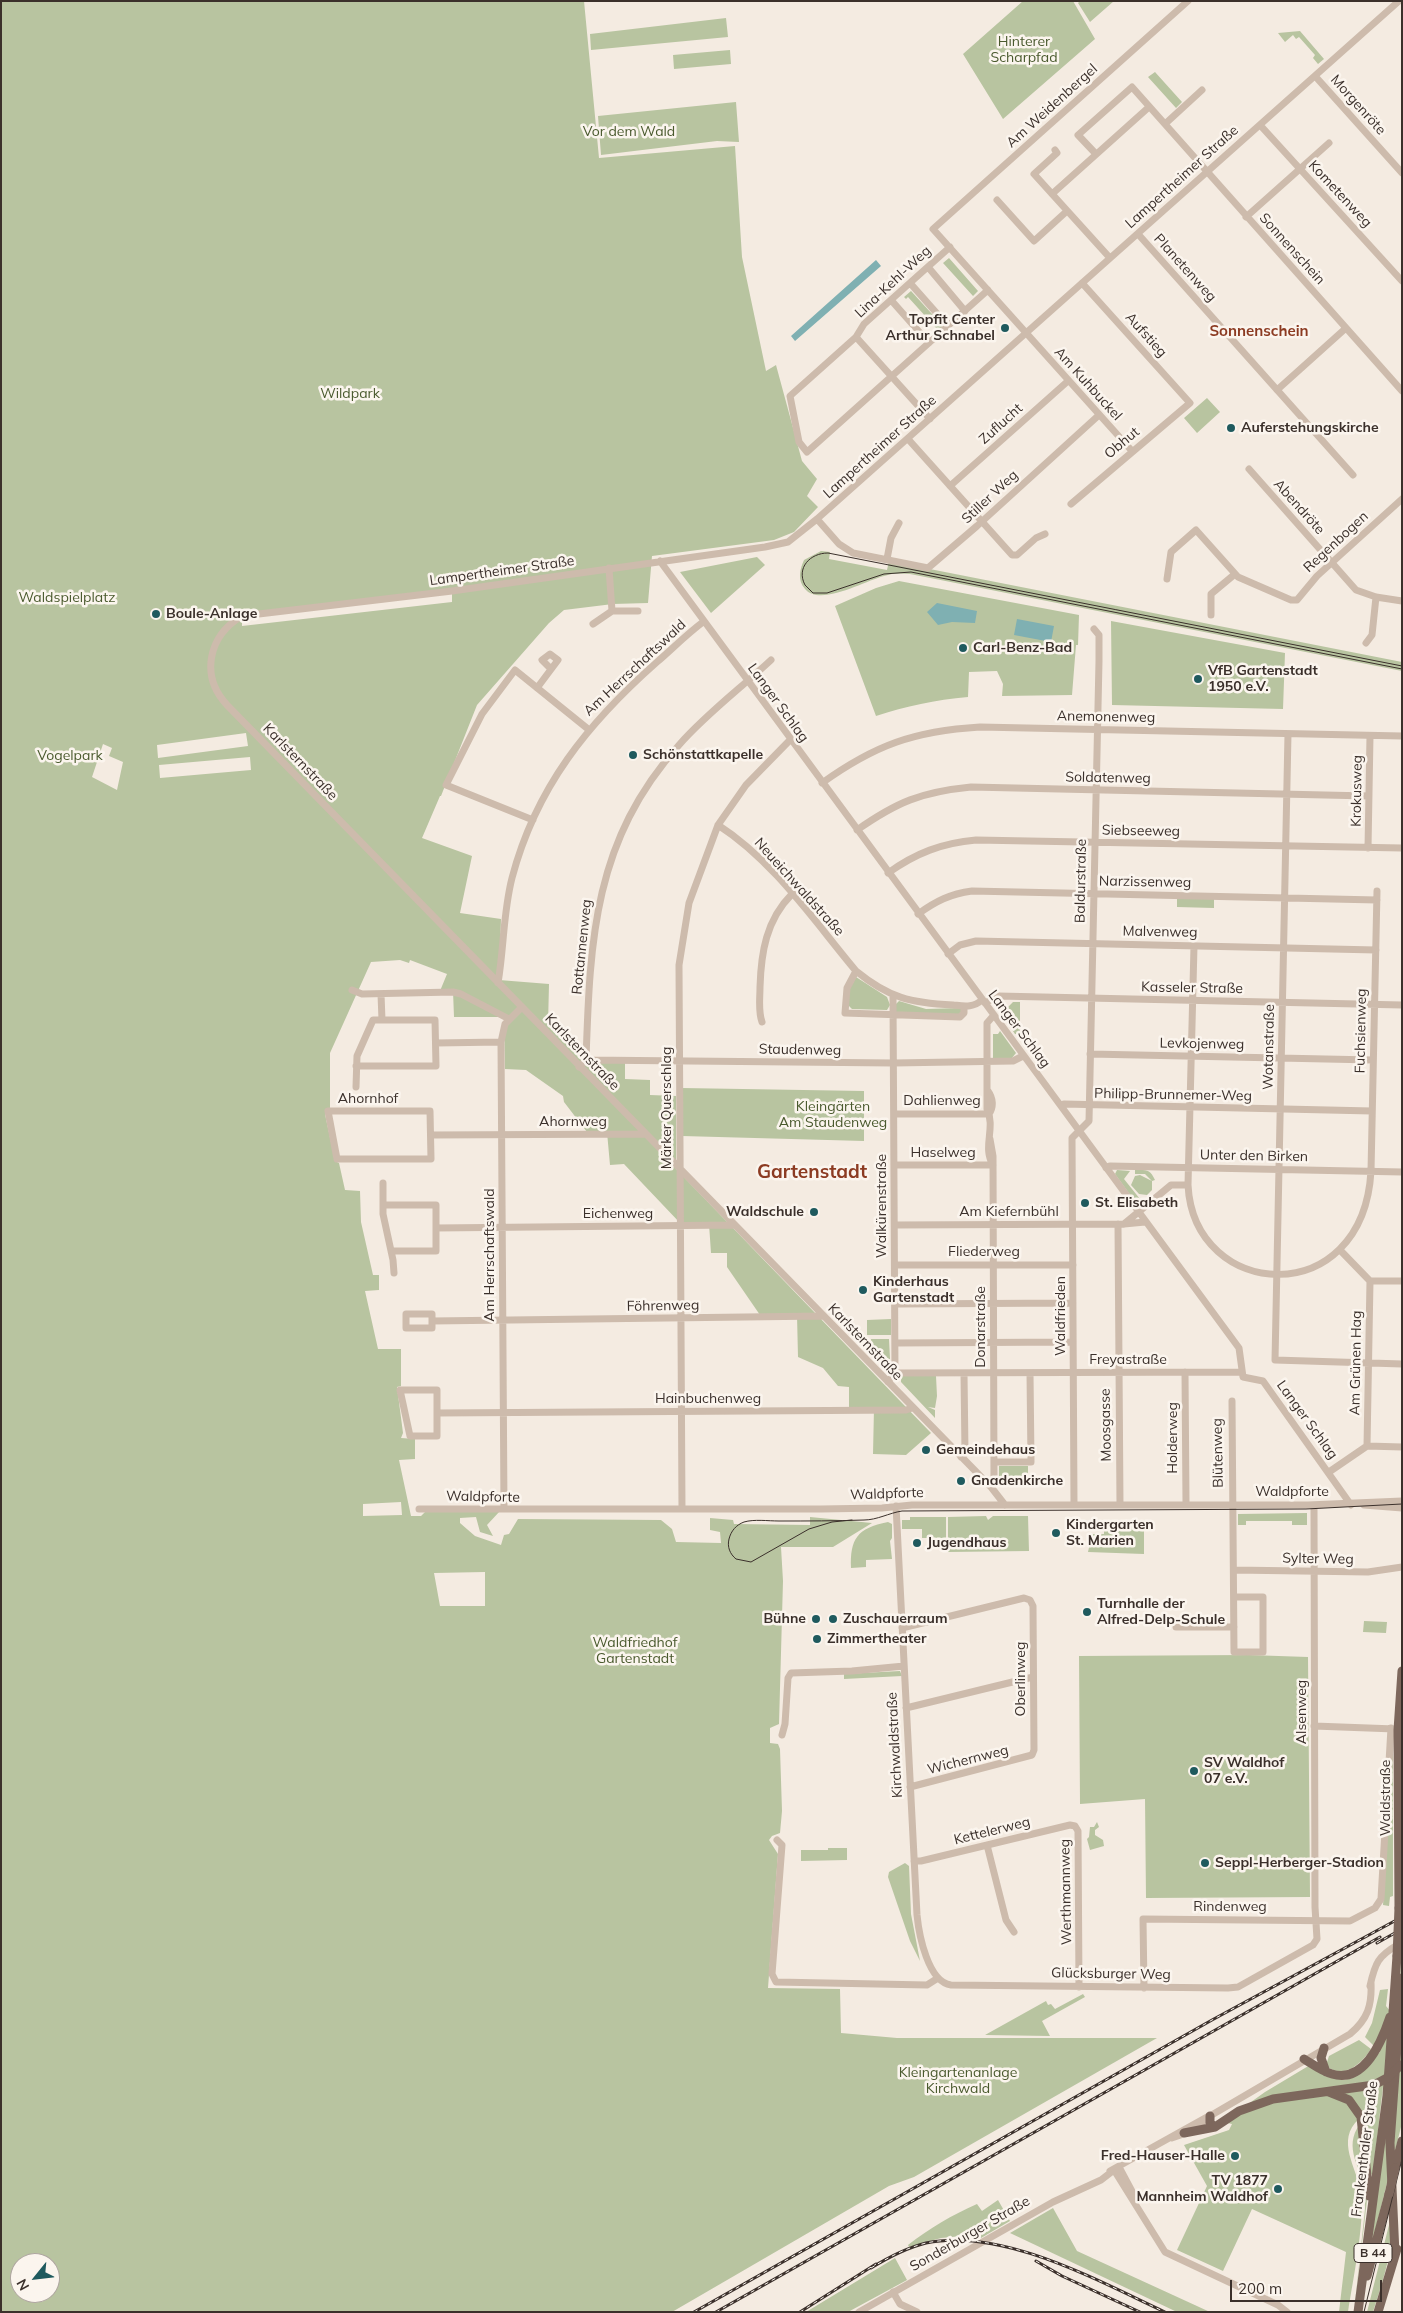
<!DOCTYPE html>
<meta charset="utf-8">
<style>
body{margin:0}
#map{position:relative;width:1403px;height:2313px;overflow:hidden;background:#f4ebe1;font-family:Mulish,sans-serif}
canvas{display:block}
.frame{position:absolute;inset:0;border:2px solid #3b302b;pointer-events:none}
.north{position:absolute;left:10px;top:2253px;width:50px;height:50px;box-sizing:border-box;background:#fbf5ee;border:1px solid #aea6a0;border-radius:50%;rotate:241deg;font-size:14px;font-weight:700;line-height:20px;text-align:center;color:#3b302b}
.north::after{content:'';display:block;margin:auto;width:18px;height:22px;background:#1f5a5e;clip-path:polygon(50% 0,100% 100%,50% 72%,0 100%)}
.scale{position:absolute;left:1230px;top:2280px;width:152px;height:22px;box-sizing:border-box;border:2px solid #3b302b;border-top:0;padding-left:6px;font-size:15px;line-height:18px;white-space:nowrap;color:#3b302b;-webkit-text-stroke:4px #fbf5ee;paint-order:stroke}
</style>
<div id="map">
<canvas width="1403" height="2313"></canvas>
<div class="frame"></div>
<div class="north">N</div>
<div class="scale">200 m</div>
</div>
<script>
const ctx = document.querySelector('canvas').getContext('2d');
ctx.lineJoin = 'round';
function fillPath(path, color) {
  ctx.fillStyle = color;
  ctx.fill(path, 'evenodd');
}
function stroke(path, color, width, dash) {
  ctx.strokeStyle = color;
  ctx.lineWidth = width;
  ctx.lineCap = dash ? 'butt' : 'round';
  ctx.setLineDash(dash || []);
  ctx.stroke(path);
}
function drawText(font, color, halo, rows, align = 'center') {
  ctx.font = font + ' Mulish,sans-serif';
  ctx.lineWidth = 5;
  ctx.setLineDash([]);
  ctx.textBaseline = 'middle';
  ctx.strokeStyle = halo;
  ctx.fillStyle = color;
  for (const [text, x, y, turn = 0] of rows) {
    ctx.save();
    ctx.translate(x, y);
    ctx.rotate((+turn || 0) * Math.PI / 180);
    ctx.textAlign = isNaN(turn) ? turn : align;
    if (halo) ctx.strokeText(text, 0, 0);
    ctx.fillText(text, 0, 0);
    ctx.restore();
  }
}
fillPath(new Path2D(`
 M1,1H584L599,158L735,146L742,257L766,371L776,365L802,461L817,479L807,496L818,507L794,532L774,540L652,556L648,603L613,604L564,610L549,623L477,705L441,796H440L422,838L472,856L460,913L501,919L499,980L549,984L548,1025L587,1062L625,1063V1079L650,1080V1095L676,1096V1169L931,1433L906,1455L873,1454L874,1408L849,1407V1387L838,1386L823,1368L798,1357L797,1315H760L727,1267V1253H711L709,1224H681L624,1164L610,1165L607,1132H587L564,1102L563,1096L526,1070L505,1069L504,1017H454L453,991H440L447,974L410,960L409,963L400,960L371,962L330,1053V1110L325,1114L335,1161L339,1163L345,1190L360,1191L361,1222L373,1275H379V1290L365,1291L378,1349H401V1386L397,1387L403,1433L401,1438L415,1439V1459L399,1460L411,1516H421L426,1511H500L487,1525L493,1536L480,1532L476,1517L460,1518V1523L475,1536L501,1545L504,1535L509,1534L518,1519L661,1520L672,1529L676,1542L721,1543L720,1532L710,1530V1518L733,1520L734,1524L810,1525V1517L872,1523L833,1547H781L783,1581L779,1724L770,1728V1743L778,1744L780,1749L782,1811L780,1833L772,1836L769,1840L778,1854L768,1988L840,1989L841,2033L897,2038H1157L914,2177L889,2186L672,2312H1ZM452,591V602L242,626V617ZM246,733L248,746L158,758L157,745ZM103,744L112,748L109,756L123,762L117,790L92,777ZM250,757L251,770L160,778L159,765ZM401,1502L402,1515L363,1516V1504ZM485,1572V1606H440L434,1573ZM20,2263H50V2293H20Z
 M1023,1H1073L1095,39L1003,119L963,54Z
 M1080,1H1114L1090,22L1078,3Z
 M726,18L728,37L591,50L590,34Z
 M1300,31L1324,59L1318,64L1313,58L1315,55L1299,37L1296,39L1293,35L1285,42L1278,33Z
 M730,50L731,64L674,69L673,55Z
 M1155,72L1182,102L1176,108L1148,77Z
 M736,102L739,142L717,141L601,155L598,116Z
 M949,258L978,291L973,296L943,263Z
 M911,291L943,326L936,333L934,330L936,328L908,297L906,299L904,297Z
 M1207,398L1220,412L1197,433L1184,418Z
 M821,551L830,552L829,559L887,570L889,561L1402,662V671L910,574C901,573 892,573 884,576C864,581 820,607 805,589C797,580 800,569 804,560Z
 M757,557L765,565L711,613L680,572Z
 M899,581L1079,615L1078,645H1076L1072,695L1002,696L1003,684L997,671L969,672L968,697C935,700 906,706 876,716L835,606L876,588Z
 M1111,621L1285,653L1283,709L1112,705Z
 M1177,898L1214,899V908L1177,907Z
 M856,977L887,997L890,1005L887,1010L852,1009L849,1006V990Z
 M899,1001L926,1009L961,1008L962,1012L959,1015L895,1012V1005Z
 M1013,1002H1020V1034H1015L1001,1014Z
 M1000,1031L1016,1053L1011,1059H993V1034H998Z
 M682,1088L864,1091V1141L682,1136Z
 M1117,1170L1130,1171L1124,1179L1140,1199L1142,1205L1139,1207L1115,1174Z
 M1135,1170C1147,1170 1150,1169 1155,1180L1152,1181V1190L1147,1195L1139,1194L1131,1185L1135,1176L1140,1175L1152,1181L1145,1174H1135Z
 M891,1319V1335H867V1320Z
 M871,1339H889L890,1359H878L872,1352Z
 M901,1376H936L937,1396L935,1408L928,1407L935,1410V1418L901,1382Z
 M999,1466H1028V1482H999Z
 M1307,1513V1525H1292V1521H1246V1525H1238V1514Z
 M986,1516L988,1520L993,1516H1028L1029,1551L948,1552V1517Z
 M910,1517H946V1538H922V1529H902V1520H910Z
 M888,1522L892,1524V1538L890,1541L892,1559L866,1560V1567L851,1568C850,1539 857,1528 888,1522Z
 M1104,1522H1144V1554L1088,1552L1092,1534H1104Z
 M1364,1621L1387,1622L1386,1633L1363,1632Z
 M1249,1655L1308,1657L1310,1897L1146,1898L1145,1799L1080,1804L1079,1656Z
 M900,1671L902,1676L844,1679V1674Z
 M1393,1739V1896L1390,1897L1389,1906L1383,1905Z
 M1097,1822L1099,1827L1095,1830V1835L1103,1840L1104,1846L1090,1850L1087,1839L1089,1837L1090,1827H1094Z
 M828,1848H847V1860L801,1861V1850H828Z
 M905,1863L909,1866L911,1914L920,1961L910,1941L888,1877L889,1872Z
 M1402,1954L1397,2019L1402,2025V2123L1366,2267L1381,2148L1383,2086L1373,2175L1370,2174L1354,2312L1365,2209C1365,2203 1365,2198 1365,2193C1362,2168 1342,2148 1360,2124L1359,2119C1335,2140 1357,2168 1361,2192C1365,2222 1353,2280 1348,2312H1339L1346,2252L1252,2209L1223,2271L1177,2250L1207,2186L1184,2145L1229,2130L1232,2124L1223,2122L1265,2092L1310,2065L1331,2077L1345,2080L1363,2071L1380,2052L1365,2037L1372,2023L1380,1990L1388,1989L1386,2006L1395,2017Z
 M1083,1994L1085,1997L1042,2021L1050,2036L985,2035L1046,2001L1048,2005L1051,2004L1055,2009Z
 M1359,2040L1371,2049C1362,2063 1345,2079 1328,2067L1326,2065L1329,2056Z
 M998,2200L1010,2221L981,2238L962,2236L941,2238L909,2247L908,2245C930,2228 952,2215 977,2204L982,2211Z
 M1053,2208L1077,2251L1210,2312H1177L1010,2233Z
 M1391,2217C1394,2250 1383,2280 1373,2312H1367Z
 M895,2258L907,2280L848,2312H806Z`), '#b8c4a0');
fillPath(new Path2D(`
 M876,260L881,266L795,341L791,336Z
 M937,603L977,611L975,623L952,622L938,625L927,612Z
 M1017,619L1054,626L1051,642L1014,635Z`), '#7fb0b2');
stroke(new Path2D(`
 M1315,76L1402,173
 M1165,124L1202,90
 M1260,125L1402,281
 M1055,150L1057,153L1034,174L1110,258
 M1096,154L1078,135L1132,87L1402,391
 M1052,194L1149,107
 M997,200L1034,241L1067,211
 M1246,217L1329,143
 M1138,234L1353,475
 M950,247L864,324L856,337L790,396L799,442L807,452L988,290
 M928,267L965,311
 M910,283L948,326
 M891,300L929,343
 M856,337L930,419
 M1277,390L1346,328
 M908,439L1012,555H1017L1036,538L1045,534
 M1132,451L933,229L1188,1
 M1249,469L1356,590L1376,597L1402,601
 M950,486L1068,381
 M1071,504L1190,403L1082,283
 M817,519L839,544L853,553L928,568L977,526L1099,415
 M887,559L891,538L899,523
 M660,561L1239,1348L1243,1377L1263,1381L1351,1505
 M609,568L612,611
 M1167,579L1171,552L1196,530L1238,577L1291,600H1297L1317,576L1402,499
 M1211,615V594L1235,574
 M593,624L612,611H638
 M1366,643L1372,635L1376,597
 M537,688L558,660L550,654L542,660L551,669
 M1288,734L1275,1360L1402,1364
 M822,783C875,745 914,731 980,727L1402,736
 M533,820L446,785L482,714L515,670L588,729
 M718,825C774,861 814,921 856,971C889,998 911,1003 953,1005C964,1006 973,1008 982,1000
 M857,830C897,802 921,792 971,787L1369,796
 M1368,848L1370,736
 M888,873C916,853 942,843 976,840L1402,848
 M918,914C936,901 950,894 972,891L1377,900
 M1194,946L1188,1185C1194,1301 1363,1312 1371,1171L1377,891
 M948,954L960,945L976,941L1376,950
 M856,971L847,988L845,1013L960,1017L964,1013V1006
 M498,983C504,948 503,913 512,878C536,787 588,723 657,662C672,649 687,634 703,622
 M352,990L362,994L453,992L461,994L509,1019
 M381,994L382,1020
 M985,1003L998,996L1402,1005
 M762,1022C758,1011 760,999 760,987C761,953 766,920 792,894
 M436,1043L501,1042
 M1090,1054L1373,1060
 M586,1060C590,938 594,840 679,745C706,714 741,688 771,660
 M579,1067L586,1060L894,1063L1013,1061L1023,1056
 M356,1087L357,1056L373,1020H435L436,1066H356
 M988,1091C993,1098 994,1107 989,1114
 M1064,1104L1372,1111
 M328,1111H430L431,1159H337Z
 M894,1114H989
 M431,1135L645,1134
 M990,1139L993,1156L994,1482L991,1487
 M894,1165H993
 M993,1165C982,1147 996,1128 987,1109V1023L994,1015
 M1106,1168L1110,1166L1402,1172
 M383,1183V1214L393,1260L394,1273
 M383,1205H436V1228
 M1118,1224L1120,1505
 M1124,1224L1171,1185H1188
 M895,1225L1124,1224L1145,1222
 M1340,1250L1370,1281H1402
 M391,1251H436V1228L734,1225
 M895,1265H1073
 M895,1304L1073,1303
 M406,1314H432V1328H406Z
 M432,1321L823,1316
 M895,1343L1073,1342
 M1185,1372L1186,1503
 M895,1373L1242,1372
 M888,1382L895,1373L893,996
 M1232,1401L1234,1652H1263V1597H1234
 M437,1413V1390H400L410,1436H437V1413L906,1410L912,1408
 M1367,1446L1370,1281
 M961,1457L965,1453L964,1373
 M994,1462H1031L1030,1373
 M1329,1472L1367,1446L1402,1447
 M1074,1504L1072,1138L1089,1121L1099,661V635L1094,629
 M1005,1505L991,1487L227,705C200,676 208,636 242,616L452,591L765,547L788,542L817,519L1399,1
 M1364,1505L1402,1508
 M896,1506L917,1915C919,1935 928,1982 951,1985L1228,1988L1238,1987L1313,1945L1317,1939L1315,1907L1314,1505
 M419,1509H821L882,1508L912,1505H1308L1402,1501
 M504,1509L501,1042L505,1024L521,1008
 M682,1509L679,965L689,903L718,825L746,785L790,740
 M1234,1570L1368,1572L1402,1567
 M1176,1627H1234
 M902,1628L1024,1598L1030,1600L1033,1606L1034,1750L1032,1755L910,1787
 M906,1708L1033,1677
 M1314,1726L1395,1729
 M782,1735L785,1724L788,1678L791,1673L852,1671L904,1666
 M777,1840L782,1845L772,1974L776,1982L927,1985L938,1978
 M987,1845L1006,1920L1014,1932
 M914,1861H921L1070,1825L1075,1826L1078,1831L1079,1987
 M1370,1986C1375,1963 1378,1956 1399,1944
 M1144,1988L1143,1919L1350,1921L1375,1908L1381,1899L1391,1728
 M1172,2138C1186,2134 1199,2126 1210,2116L1350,2034C1368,2019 1372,2005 1371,1983
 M1119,2167L1135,2197
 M1114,2170L1165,2252L1278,2305L1287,2312
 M1110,2171L1207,2117
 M893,2292L900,2304L917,2312
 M859,2312L1053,2202L1101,2180L1114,2170`), '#cdbbac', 7);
stroke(new Path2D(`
 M1399,1908L1398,1730L1402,1671
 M1324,2048L1321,2058L1326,2072
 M1304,2059C1314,2065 1321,2071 1332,2074C1365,2084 1382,2041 1390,2017
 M1329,2092L1349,2100L1361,2117L1369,2196
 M1210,2116V2123L1215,2127
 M1184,2133L1215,2127L1239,2111L1273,2099L1374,2085
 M1395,2168L1402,2141
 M1395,2254L1390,2143L1402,1978
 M1367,2276L1389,2194
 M1358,2312L1387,2096L1397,1956
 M1378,2312L1397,2249`), '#7d675c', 9);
stroke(new Path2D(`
 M1402,666L828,553C810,553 796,568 805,585L813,593H827L884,574L911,572L1402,669
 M852,1520L832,1522L809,1529L751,1562L736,1559C730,1554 727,1547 729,1539C731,1531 736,1525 744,1522C754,1519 768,1521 779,1521C807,1521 836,1521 864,1520C877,1520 889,1513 902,1511L1306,1509L1402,1504
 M1364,2312L1402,2159`), '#3b302b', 1);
const rail = new Path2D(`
 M1377,1943L1402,1929
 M1036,2261L1062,2276L1140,2312
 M871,2268C889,2257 906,2248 926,2243C1002,2227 1098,2281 1165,2312
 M694,2312L1212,2020L1402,1917
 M716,2312L1380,1937
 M800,2312L876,2264`);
stroke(rail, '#3b302b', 3);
stroke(rail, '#fbf5ee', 1, [4]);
stroke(new Path2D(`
 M1397,1956L1399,1908
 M1374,2085L1387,2078L1401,2065
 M1389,2194L1395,2168`), '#7d675c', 9);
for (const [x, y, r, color] of [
 [1005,328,5,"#1f5a5e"],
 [1231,428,5,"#1f5a5e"],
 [156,614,5,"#1f5a5e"],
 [963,648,5,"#1f5a5e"],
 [1198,679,5,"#1f5a5e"],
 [633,755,5,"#1f5a5e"],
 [1085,1203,5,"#1f5a5e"],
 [814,1212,5,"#1f5a5e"],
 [863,1290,5,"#1f5a5e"],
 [926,1450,5,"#1f5a5e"],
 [961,1481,5,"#1f5a5e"],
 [1056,1533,5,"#1f5a5e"],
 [917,1543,5,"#1f5a5e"],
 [1087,1612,5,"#1f5a5e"],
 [816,1619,5,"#1f5a5e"],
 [833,1619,5,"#1f5a5e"],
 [817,1639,5,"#1f5a5e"],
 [1194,1771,5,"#1f5a5e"],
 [1205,1863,5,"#1f5a5e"],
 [1235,2156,5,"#1f5a5e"],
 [1278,2189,5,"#1f5a5e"]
]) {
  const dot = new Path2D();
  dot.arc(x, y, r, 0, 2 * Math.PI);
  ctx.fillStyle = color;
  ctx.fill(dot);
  stroke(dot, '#fbf5ee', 2);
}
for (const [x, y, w] of [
 [1373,2253,38]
]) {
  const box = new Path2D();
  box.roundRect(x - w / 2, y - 9.5, w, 19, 4);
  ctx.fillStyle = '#fbf5ee';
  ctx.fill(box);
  stroke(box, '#3b302b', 1);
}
drawText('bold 12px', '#3b302b', null, [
 ["B 44",1373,2253]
]);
drawText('14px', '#4a5a2e', '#fbf5ee', [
 ["Hinterer",1024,42],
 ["Scharpfad",1024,58],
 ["Vor dem Wald",629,132],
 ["Wildpark",350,394],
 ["Waldspielplatz",67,598],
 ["Vogelpark",70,756],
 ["Kleingärten",833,1107],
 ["Am Staudenweg",833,1123],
 ["Waldfriedhof",635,1643],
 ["Gartenstadt",635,1659],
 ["Kleingartenanlage",958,2073],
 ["Kirchwald",958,2089]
]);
drawText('14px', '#3b302b', '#fbf5ee', [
 ["Morgenröte",1358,105,48],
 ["Am Weidenbergel",1052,106,-42],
 ["Lampertheimer Straße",1182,177,-42],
 ["Kometenweg",1340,194,47],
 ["Sonnenschein",1292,249,48],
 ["Planetenweg",1185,268,48],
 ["Lina-Kehl-Weg",893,282,-43],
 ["Aufstieg",1146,335,48],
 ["Am Kuhbuckel",1088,384,48],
 ["Zuflucht",1001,424,-42],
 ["Obhut",1122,443,-40],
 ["Lampertheimer Straße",880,447,-42],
 ["Stiller Weg",990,497,-43],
 ["Abendröte",1299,507,48],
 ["Regenbogen",1336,542,-43],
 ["Lampertheimer Straße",502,571,-8],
 ["Am Herrschaftswald",635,668,-43],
 ["Langer Schlag",778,703,54],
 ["Anemonenweg",1106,717,1],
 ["Karlsternstraße",300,762,46],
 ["Soldatenweg",1108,778,1],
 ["Krokusweg",1357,791,-89],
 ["Siebseeweg",1141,831,1],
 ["Baldurstraße",1081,881,-89],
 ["Narzissenweg",1145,882,1],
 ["Neueichwaldstraße",799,887,48],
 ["Malvenweg",1160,932,1],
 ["Rottannenweg",582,947,-84],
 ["Kasseler Straße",1192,988,1],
 ["Langer Schlag",1019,1029,53],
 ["Fuchsienweg",1361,1031,-89],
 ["Levkojenweg",1202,1044,1],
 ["Wotanstraße",1269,1047,-89],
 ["Staudenweg",800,1050,1],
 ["Karlsternstraße",582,1052,46],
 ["Philipp-Brunnemer-Weg",1173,1095,1],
 ["Ahornhof",368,1099],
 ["Dahlienweg",942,1101],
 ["Märker Querschlag",667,1108,-90],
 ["Ahornweg",573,1122],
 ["Haselweg",943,1153],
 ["Unter den Birken",1254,1156,1],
 ["Walkürenstraße",882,1206,-90],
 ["Am Kiefernbühl",1009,1212],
 ["Eichenweg",618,1214],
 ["Fliederweg",984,1252],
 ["Am Herrschaftswald",490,1255,-90],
 ["Föhrenweg",663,1306,-1],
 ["Waldfrieden",1061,1316,-90],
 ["Donarstraße",981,1327,-90],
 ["Karlsternstraße",865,1342,46],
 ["Freyastraße",1128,1360],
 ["Am Grünen Hag",1356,1363,-89],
 ["Hainbuchenweg",708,1399],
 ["Langer Schlag",1307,1420,54],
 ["Moosgasse",1106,1425,-91],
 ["Holderweg",1173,1438,-90],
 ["Blütenweg",1218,1453,-91],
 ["Waldpforte",1292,1492],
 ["Waldpforte",887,1494,-2],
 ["Waldpforte",483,1497,1],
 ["Sylter Weg",1318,1559,1],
 ["Oberlinweg",1021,1679,-90],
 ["Alsenweg",1302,1712,-90],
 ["Kirchwaldstraße",895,1745,-93],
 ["Wichernweg",968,1760,-14],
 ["Waldstraße",1386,1798,-90],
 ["Kettelerweg",992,1831,-14],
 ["Werthmannweg",1066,1892,-91],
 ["Rindenweg",1230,1907],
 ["Glücksburger Weg",1111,1974,1],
 ["Frankenthaler Straße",1365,2149,-83],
 ["Sonderburger Straße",970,2234,-30]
]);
drawText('bold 14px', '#3b302b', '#fbf5ee', [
 ["Topfit Center",995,320,"right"],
 ["Arthur Schnabel",995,336,"right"],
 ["Auferstehungskirche",1241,428],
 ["Boule-Anlage",166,614],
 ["Carl-Benz-Bad",973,648],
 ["VfB Gartenstadt",1208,671],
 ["1950 e.V.",1208,687],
 ["Schönstattkapelle",643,755],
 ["St. Elisabeth",1095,1203],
 ["Waldschule",804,1212,"right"],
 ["Kinderhaus",873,1282],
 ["Gartenstadt",873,1298],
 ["Gemeindehaus",936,1450],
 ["Gnadenkirche",971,1481],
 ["Kindergarten",1066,1525],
 ["St. Marien",1066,1541],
 ["Jugendhaus",927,1543],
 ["Turnhalle der",1097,1604],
 ["Alfred-Delp-Schule",1097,1620],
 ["Bühne",806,1619,"right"],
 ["Zuschauerraum",843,1619],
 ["Zimmertheater",827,1639],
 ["SV Waldhof",1204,1763],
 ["07 e.V.",1204,1779],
 ["Seppl-Herberger-Stadion",1215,1863],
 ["Fred-Hauser-Halle",1225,2156,"right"],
 ["TV 1877",1268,2181,"right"],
 ["Mannheim Waldhof",1268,2197,"right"]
], 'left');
drawText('bold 15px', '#8c3b22', '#fbf5ee', [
 ["Sonnenschein",1259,331]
]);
drawText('bold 19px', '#8c3b22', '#fbf5ee', [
 ["Gartenstadt",812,1172]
]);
</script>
